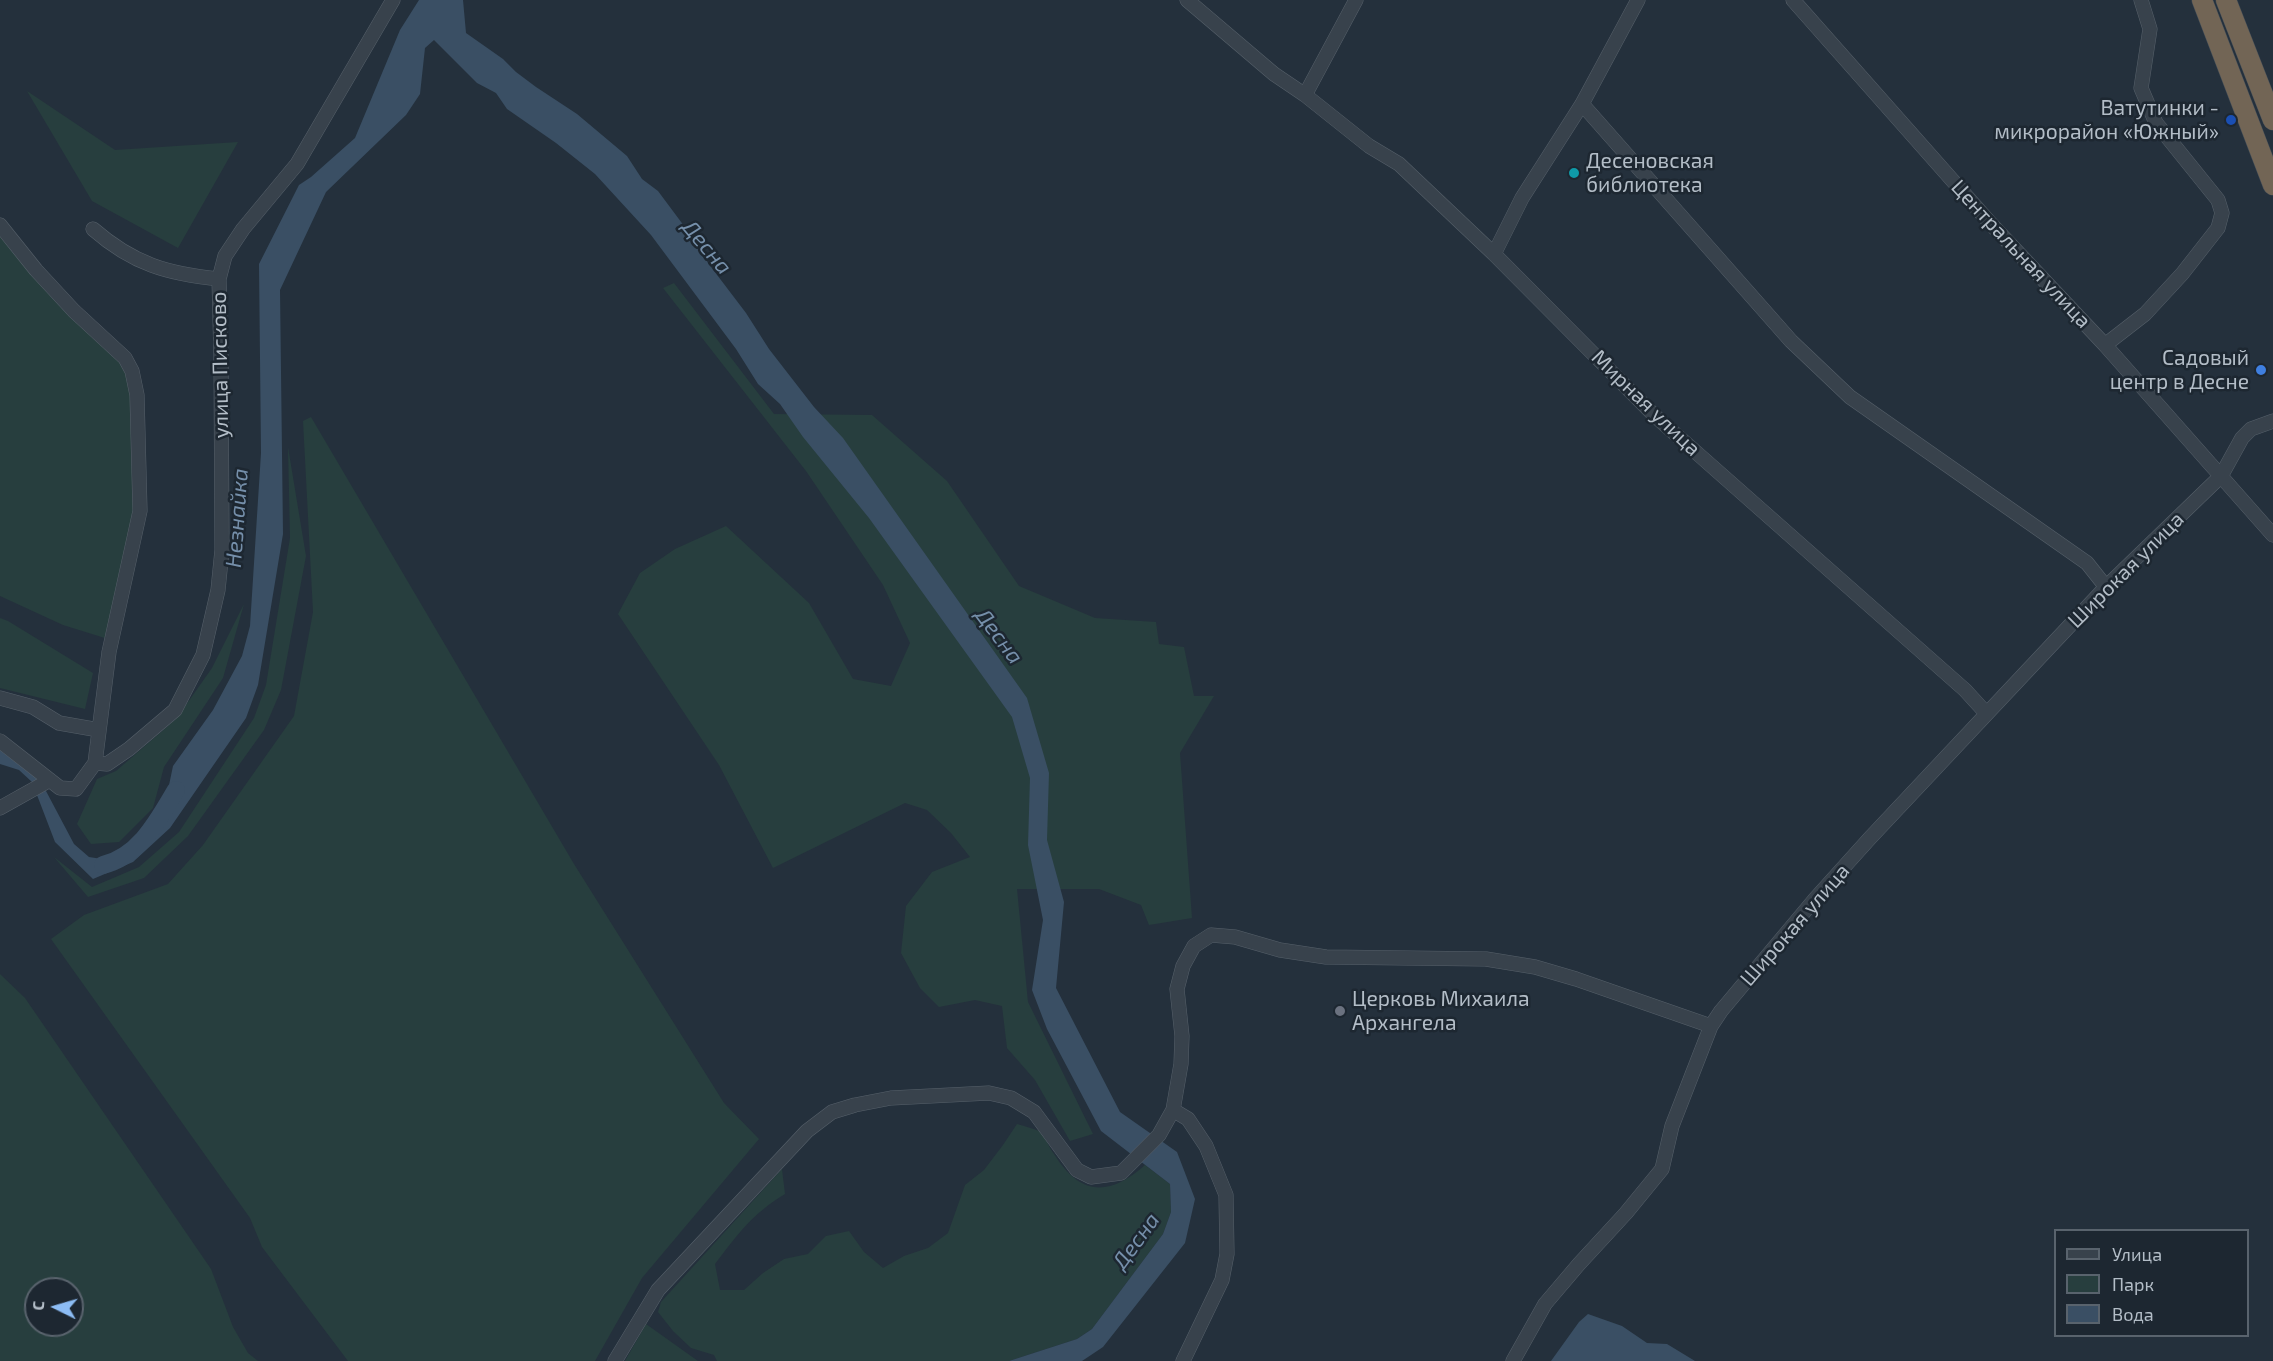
<!DOCTYPE html>
<meta charset="utf-8">
<style>
body{margin:0}
#map{position:relative;width:2273px;height:1361px;overflow:hidden;background:#24303c;font-family:"Exo 2",sans-serif}
canvas{display:block}
.legend{position:absolute;left:2054px;top:1229px;width:195px;height:108px;box-sizing:border-box;background:#1d2731;border:2px solid #59636d;margin:0;padding:8px 10px;list-style:none;font-size:18px;color:#b3bdc7}
.legend li{display:flex;align-items:center;gap:12px;height:30px}
.legend b{width:30px;border:2px solid #59636d}
.north{position:absolute;left:24px;top:1277px;width:60px;height:60px;box-sizing:border-box;background:#1d2731;border:2px solid #59636d;border-radius:50%;rotate:275deg;font-size:16px;font-weight:700;line-height:24px;text-align:center;color:#b3bdc7}
.north::after{content:'';display:block;margin:auto;width:21px;height:27px;background:#8cbcf4;clip-path:polygon(50% 0,100% 100%,50% 72%,0 100%)}
</style>
<div id="map">
<canvas width="2273" height="1361"></canvas>
<ul class="legend">
<li><b style="height:8px;background:#38424c"></b>Улица</li>
<li><b style="height:16px;background:#273e3e"></b>Парк</li>
<li><b style="height:16px;background:#3a4f64"></b>Вода</li>
</ul>
<div class="north">С</div>
</div>
<script>
const ctx = document.querySelector('canvas').getContext('2d');
ctx.lineJoin = 'round';
function fillPath(path, color) {
  ctx.fillStyle = color;
  ctx.fill(path, 'evenodd');
}
function stroke(path, color, width, dash) {
  ctx.strokeStyle = color;
  ctx.lineWidth = width;
  ctx.lineCap = dash ? 'butt' : 'round';
  ctx.setLineDash(dash || []);
  ctx.stroke(path);
}
function drawText(font, color, halo, rows, align = 'center') {
  ctx.font = font + ' "Exo 2",sans-serif';
  ctx.lineWidth = 5;
  ctx.setLineDash([]);
  ctx.textBaseline = 'middle';
  ctx.strokeStyle = halo;
  ctx.fillStyle = color;
  for (const [text, x, y, turn = 0] of rows) {
    ctx.save();
    ctx.translate(x, y);
    ctx.rotate((+turn || 0) * Math.PI / 180);
    ctx.textAlign = isNaN(turn) ? turn : align;
    if (halo) ctx.strokeText(text, 0, 0);
    ctx.fillText(text, 0, 0);
    ctx.restore();
  }
}
fillPath(new Path2D(`
 M27,91L115,150L238,142L178,248L92,201Z
 M0,218L68,308L128,370L143,471L108,639L63,625L0,596Z
 M674,283L774,414L872,415L947,481L1019,586L1095,618L1156,622L1159,644L1184,647L1194,696H1214L1180,753L1192,918L1149,925L1141,905L1099,889H1017L1028,1002L1093,1134L1070,1141L1035,1080L1007,1048L1002,1006L975,1000L939,1007L920,988L901,953L906,906L932,872L970,857L951,833L927,810L905,803L773,868L719,765L618,614L640,573L675,549L726,526L809,603L853,679L891,686L910,643L883,585L806,471L663,288Z
 M311,417L574,864L724,1103L759,1139L642,1278L595,1361H348L262,1247L250,1218L51,939L84,915L168,884L203,845L294,716L313,612L303,421Z
 M288,447L306,556L281,690L264,730L188,836L144,878L88,897L54,857L92,887L139,867L179,832L254,718L266,685L290,538Z
 M244,604L223,678L164,767L153,808L119,842L91,844L77,824L97,779L116,771L176,719L212,668Z
 M0,618L8,621L93,673L85,709L0,688Z
 M0,974L25,998L211,1269L233,1327L248,1353L258,1361H0ZM36,1289H72V1325H36Z
 M1017,1124C1024,1126 1032,1128 1039,1131C1045,1135 1049,1148 1054,1154C1080,1196 1109,1197 1145,1165L1170,1184L1171,1212L1163,1234L1092,1329L1077,1339L1009,1361H717L714,1355L691,1348L673,1331L658,1312L661,1302L782,1169L785,1194C752,1214 738,1234 715,1264L720,1290H744L763,1273L784,1259L808,1254L826,1236L849,1231L864,1252L883,1268L904,1256L928,1248L948,1233L965,1185L984,1170L1003,1145Z
 M646,1324L698,1361H625Z`), '#273e3e');
fillPath(new Path2D(`
 M419,0H463L466,33L503,59L516,72L536,87L577,114L627,156L642,179L658,191L693,238L708,263L746,313L769,349L814,407L843,438L1027,698L1049,773L1047,840L1064,902L1056,988L1120,1112L1177,1152L1195,1199L1185,1243L1103,1347L1082,1361H1009L1077,1339L1092,1329L1163,1234L1171,1212L1170,1184L1101,1131L1047,1029L1032,990L1043,920L1028,845L1030,778L1012,717L869,518L803,437L780,404L758,384L736,349L651,235L595,174L556,143L507,109L496,93L477,83L434,40L425,48L420,94L406,115L326,192L280,290L283,534L258,685L246,718L170,828L133,862L93,879L55,842L32,782L19,770L0,764V747L37,774L74,844L89,857L115,861L148,838L163,814L173,766L213,710L242,656L250,626L261,453L259,264L299,185L311,177L355,138L400,30Z
 M1588,1314L1622,1326L1647,1343L1667,1344L1695,1361H1551L1579,1322Z`), '#3a4f64');
stroke(new Path2D(`
 M103,865C140,856 158,820 176,790`), '#3a4f64', 18);
const minor = new Path2D(`
 M1187,0L1274,74L1305,95L1369,146L1399,164L1494,254L1655,416L1965,690L1986,713
 M1793,0L1991,224L2105,345L2273,535
 M1305,95L1356,0
 M1582,104L1791,341L1850,397L2087,563L2106,587
 M0,225L36,270L74,311L125,358L132,371L137,395L140,511L109,652L95,763L76,789L60,788L0,741
 M93,229C133,264 168,274 219,279
 M1494,254L1522,198L1582,104L1638,0
 M2105,345L2145,314L2182,274L2218,228L2222,213L2218,200L2156,123L2141,88L2150,29L2141,0
 M0,698L33,707L59,723L99,730
 M95,763L107,764L129,749L175,710L203,655L218,590L222,550L221,358L219,279L225,256L243,229L297,164L393,0
 M0,808L50,780
 M1173,1110L1188,1119L1206,1146L1226,1195L1227,1254L1222,1280L1183,1361
 M615,1361L658,1290L807,1131L832,1112L855,1105L891,1098L989,1093L1011,1098L1034,1112L1077,1170L1091,1177L1121,1173L1159,1135L1173,1110L1181,1064L1182,1036L1177,989L1183,966L1194,946L1211,935L1235,937L1280,950L1326,957L1486,959L1535,967L1576,979L1711,1026L1721,1011L1815,899L1870,838L2106,587L2221,476L2242,438L2251,429L2273,421
 M1513,1361L1545,1304L1579,1264L1626,1213L1662,1169L1672,1126L1711,1026`);
const highway = new Path2D(`
 M2202,0L2273,185
 M2226,0L2273,120`);
stroke(minor, '#56606a', 15);
stroke(highway, '#434d57', 21);
stroke(minor, '#38424c', 14);
stroke(highway, '#726555', 20);
for (const [x, y, r, color] of [
 [2231,120,6,"#1a4fb4"],
 [1574,173,6,"#0f9aa8"],
 [2261,370,6,"#3f7fe0"],
 [1340,1011,6,"#6b7280"]
]) {
  const dot = new Path2D();
  dot.arc(x, y, r, 0, 2 * Math.PI);
  ctx.fillStyle = color;
  ctx.fill(dot);
  stroke(dot, '#1d2731', 2);
}
drawText('21px', '#b3bdc7', '#1d2731', [
 ["Ватутинки -",2219,108],
 ["микрорайон «Южный»",2219,132],
 ["Десеновская",1586,161,"left"],
 ["библиотека",1586,185,"left"],
 ["Садовый",2249,358],
 ["центр в Десне",2249,382],
 ["Церковь Михаила",1352,999,"left"],
 ["Архангела",1352,1023,"left"]
], 'right');
drawText('21px', '#b3bdc7', '#1d2731', [
 ["Центральная улица",2021,254,47],
 ["улица Писково",220,365,-91],
 ["Мирная улица",1646,403,44],
 ["Широкая улица",2126,570,-45],
 ["Широкая улица",1795,925,-49]
]);
drawText('italic 22px', '#758faa', '#1d2731', [
 ["Десна",707,247,50],
 ["Незнайка",237,518,-86],
 ["Десна",999,636,53],
 ["Десна",1136,1241,-54]
]);
</script>
